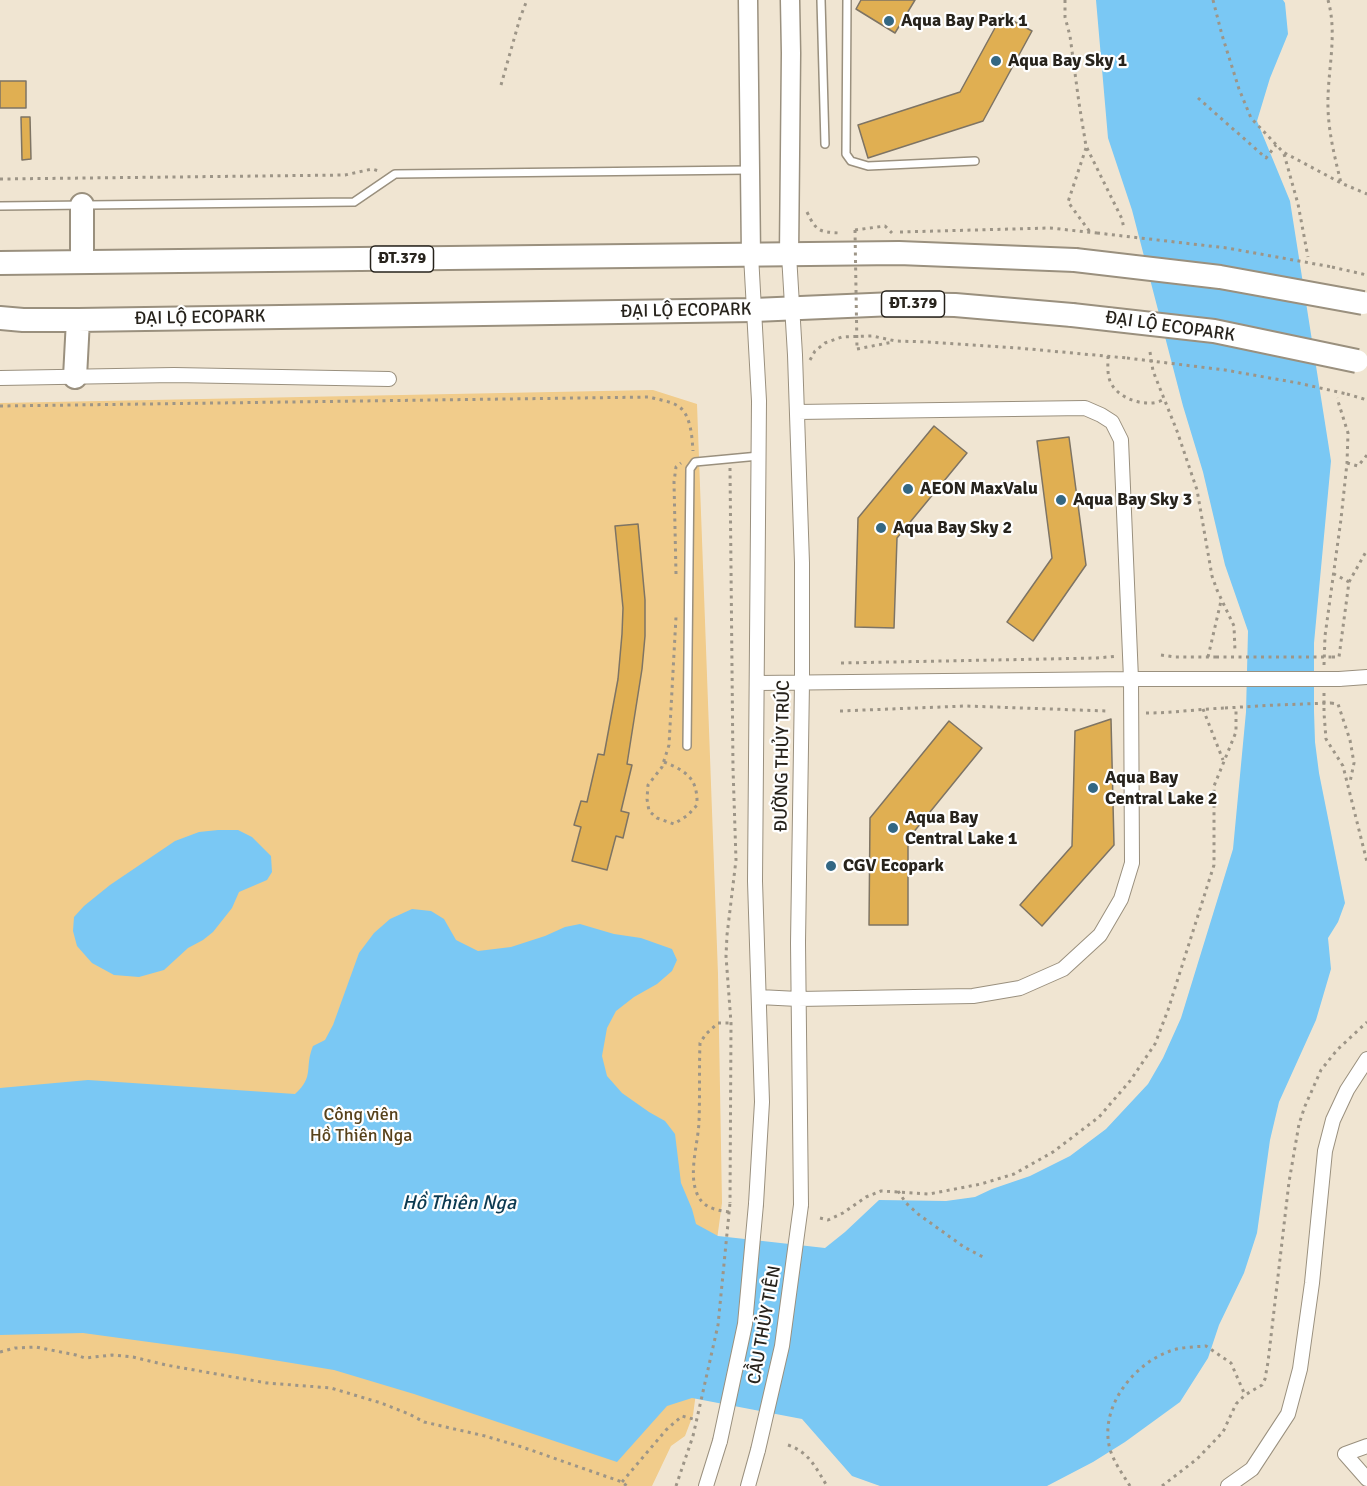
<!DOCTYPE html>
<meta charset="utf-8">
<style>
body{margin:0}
canvas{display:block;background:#f0e5d2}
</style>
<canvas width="1367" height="1486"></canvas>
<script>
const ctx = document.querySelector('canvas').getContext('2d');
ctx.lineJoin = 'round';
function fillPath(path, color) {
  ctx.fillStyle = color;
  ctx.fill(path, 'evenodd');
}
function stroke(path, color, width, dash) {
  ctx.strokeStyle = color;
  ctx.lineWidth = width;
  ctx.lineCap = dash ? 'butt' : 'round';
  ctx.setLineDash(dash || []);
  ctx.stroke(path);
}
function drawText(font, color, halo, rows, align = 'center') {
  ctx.font = font + ' Signika,sans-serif';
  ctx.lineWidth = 4.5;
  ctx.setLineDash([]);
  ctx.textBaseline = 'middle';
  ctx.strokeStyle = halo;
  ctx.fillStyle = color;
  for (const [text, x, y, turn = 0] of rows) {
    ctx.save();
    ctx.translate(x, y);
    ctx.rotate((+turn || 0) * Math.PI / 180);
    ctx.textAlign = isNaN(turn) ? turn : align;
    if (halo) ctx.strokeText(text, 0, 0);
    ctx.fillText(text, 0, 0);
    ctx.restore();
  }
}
fillPath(new Path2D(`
 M653,390L697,404L718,974L722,1203L693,1415L685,1436L671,1446L652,1486H0V403Z`), '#f1cc8b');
fillPath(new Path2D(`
 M1096,0H1283L1285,3L1288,34L1270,78L1257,121L1290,201L1331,461L1314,643V711L1315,742L1319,773L1345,903L1338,922L1328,938L1331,969L1316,1020L1279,1102L1270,1140L1257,1233L1244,1273L1219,1325L1208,1358L1180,1402L1125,1442L1093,1462L1047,1486H880L852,1476L802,1419L692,1398L667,1406L617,1462L414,1394L334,1370L237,1354L83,1333L0,1335V1088L88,1080L295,1094C315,1076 304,1068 313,1046L325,1040L333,1025L359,953L374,933L390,919L412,909L431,911L444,919L456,940L478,951L511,947L545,936L565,927L580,924L614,934L641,938L672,949L677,960L672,971L657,984L634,997L616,1011L607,1028L602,1056L607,1076L622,1093L649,1112L665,1121L675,1134L681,1183L692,1209L696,1224L718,1236L825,1248L845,1232L879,1200L946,1201L975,1197L992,1189L1030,1176L1070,1156L1106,1129L1148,1084L1163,1058L1181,1018L1233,849L1246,712L1248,631L1225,565L1203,472L1183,406L1132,210L1108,138Z
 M218,830H238L252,837L271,856L272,872L267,880L239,892L232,908L213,932L203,940L188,948L164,970L139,977L114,975L92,963L77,946L73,931L74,917L84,906L110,885L175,841L199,832Z`), '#7ac8f4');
const building = new Path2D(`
 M861,0H915L895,33L856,9Z
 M1002,15L1032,31L983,121L868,158L858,125L960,92Z
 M0,81H26V108H0Z
 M21,117H30L31,159L22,160Z
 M934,426L967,453L897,538L894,628L855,627L858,518Z
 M1069,437L1086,565L1033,641L1007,622L1052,558L1037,441Z
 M638,524L645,600V636L642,669L627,764L632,765L621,811L629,813L623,838L616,836L607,870L572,861L581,827L574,825L581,801L587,802L598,754L604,755L618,679L622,634L623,608L615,526Z
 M1111,719L1114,845L1042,926L1020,905L1072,846L1075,731Z
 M949,721L982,748L908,839V925H869L870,818Z`);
fillPath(building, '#e0af52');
stroke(building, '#7e7464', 1.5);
const service = new Path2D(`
 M821,0L825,144
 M847,0L846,154L851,161L868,166L975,161
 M0,206L354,202L395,174L748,170
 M687,746L690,469L695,462L759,456`);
const minor = new Path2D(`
 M751,255L759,401L755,881L762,1102L756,1204
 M789,255L795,355L802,563V682L798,943L801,1205
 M0,378L174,375L389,379
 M1339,679L1367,677
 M758,683L1131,679H1213
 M759,997L798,999L973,996L1020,988L1063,969L1100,935L1121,899L1132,863L1131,679L1121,440L1112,422L1101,415L1085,408L797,412
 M1367,1446L1345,1454L1367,1479
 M706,1486L720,1441
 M748,1486L758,1450
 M1228,1486L1252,1469L1288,1414L1300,1369L1312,1283L1325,1151L1333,1120L1347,1090L1367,1059`);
const secondary = new Path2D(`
 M748,0L751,255
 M789,255L791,53L790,0`);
const trunk = new Path2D(`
 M82,262V205
 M0,263L899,253L1075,260
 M0,318L23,320H78L754,310L894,304L955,305L1072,315
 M75,377L78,320`);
stroke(service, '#9a907e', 10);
stroke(minor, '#9a907e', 16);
stroke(secondary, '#9a907e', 21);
stroke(trunk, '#9a907e', 26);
stroke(new Path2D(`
 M1065,0V17L1070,36L1079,103L1086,146L1122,219L1124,229
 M1213,0L1222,35L1239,89L1251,118L1283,152L1341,183L1367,194
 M1328,0C1337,32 1329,64 1328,97C1327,127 1334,154 1341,183
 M501,85L520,18L527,0
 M1198,98L1266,158L1276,145
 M1086,148L1068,202L1090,232
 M1284,154L1298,204L1308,257
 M0,179L345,175L372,169L379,171
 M807,212C816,231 819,232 840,233
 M855,230L885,226L892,233
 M900,232L1050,228L1097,233
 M1332,267L1367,275
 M857,349L893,342
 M1150,352L1153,371L1177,431L1197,490L1212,576L1217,590L1234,626L1235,651
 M1108,356C1108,364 1107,373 1110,381C1116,396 1136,404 1151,403C1156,403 1161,401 1165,399
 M810,360L815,351L825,343L842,337L872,336L896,341L928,342L1018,348L1127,358
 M1347,394L1367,400
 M0,406L650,397C659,400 670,401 678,406C691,414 692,437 693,451
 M1347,463L1358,466L1367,455
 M730,468L733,768L736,860L727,935L726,956L731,1023L730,1203
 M676,574L674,482L676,467L681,463
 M1349,582L1367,550
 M1161,655L1175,657H1216
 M1208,657L1221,601
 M1332,657H1339L1349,582L1334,574
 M841,663L1097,658L1118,656
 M1324,665L1325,636L1341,519L1347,463L1348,433L1337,398
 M1324,693V713L1326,739L1343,766L1367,862
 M1331,703L1338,704L1350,740L1354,763L1350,782
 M1203,709L1223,760
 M840,711L966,706L1106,711
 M1146,713C1173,713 1199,709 1225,708
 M664,762C686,771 698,778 697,805L688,815L674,824L657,818L649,811L647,799L648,785L662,767L669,745L676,617
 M898,1191L906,1203L918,1214L964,1247L983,1257
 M729,1212C714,1210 701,1207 696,1191C689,1171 698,1143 699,1122C700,1095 699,1069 700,1043L706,1034L718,1023H730
 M820,1218L828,1220L843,1213L866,1197L881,1191L929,1194L981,1184L1014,1174L1053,1152L1099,1117L1130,1081L1155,1044L1168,1010L1214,865V786L1236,732V710
 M0,1352L15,1348L36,1347L76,1355L85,1358L112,1355L133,1357L166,1365L267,1383L331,1388L381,1403L409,1414L424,1422L485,1436L522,1447L622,1482L627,1486
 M788,1445C809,1452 816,1468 827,1486
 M622,1482L666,1430L682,1416L693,1419
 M676,1486L693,1436
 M1130,1486C1122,1473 1112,1460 1109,1445C1101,1405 1134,1364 1170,1351C1181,1347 1194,1347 1206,1346L1231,1363L1245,1395
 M1162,1486L1197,1459L1223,1432L1236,1404L1245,1395L1262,1385L1265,1379L1268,1362L1289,1182L1299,1124L1305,1106L1321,1070L1337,1050L1367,1022`), '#9d9587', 3, [3, 4.5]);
stroke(service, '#fff', 7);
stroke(minor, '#fff', 14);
stroke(secondary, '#fff', 18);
stroke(trunk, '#fff', 22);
const minorBridge = new Path2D(`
 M1213,679H1339
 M720,1441L745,1324L756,1204
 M758,1450L782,1346L801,1205`);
const trunkBridge = new Path2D(`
 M1075,260L1220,277L1363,303
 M1072,315L1214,331L1357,361`);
stroke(minorBridge, '#9a907e', 16, []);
stroke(trunkBridge, '#9a907e', 26, []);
stroke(new Path2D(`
 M855,230L857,349
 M1097,233L1227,248L1332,267
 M1127,358L1225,370L1298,383L1347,394
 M1216,657H1332
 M1225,708L1276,705L1331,703
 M693,1436L718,1325L730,1203`), '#9d9587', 3, [3, 4.5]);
stroke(minorBridge, '#fff', 14);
stroke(trunkBridge, '#fff', 22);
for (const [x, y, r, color] of [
 [889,21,6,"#336783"],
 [996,61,6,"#336783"],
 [908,489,6,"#336783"],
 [1061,500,6,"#336783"],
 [881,528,6,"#336783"],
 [1093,788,6,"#336783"],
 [893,828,6,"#336783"],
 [831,866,6,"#336783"]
]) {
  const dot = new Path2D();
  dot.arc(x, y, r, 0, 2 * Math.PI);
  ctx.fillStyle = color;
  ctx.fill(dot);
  stroke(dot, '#fff', 2);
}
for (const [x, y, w] of [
 [402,259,63],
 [913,304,63]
]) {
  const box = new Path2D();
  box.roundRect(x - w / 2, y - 13, w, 26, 4.5);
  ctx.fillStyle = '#fff';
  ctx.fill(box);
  stroke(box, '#27231c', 1.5);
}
drawText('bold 16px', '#27231c', null, [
 ["ĐT.379",402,259],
 ["ĐT.379",913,304]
]);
drawText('bold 18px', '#27231c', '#fff', [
 ["Aqua Bay Park 1",901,21],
 ["Aqua Bay Sky 1",1008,61],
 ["AEON MaxValu",920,489],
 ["Aqua Bay Sky 3",1073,500],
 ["Aqua Bay Sky 2",893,528],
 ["Aqua Bay",1105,778],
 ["Central Lake 2",1105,799],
 ["Aqua Bay",905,818],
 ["Central Lake 1",905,839],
 ["CGV Ecopark",843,866]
], 'left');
drawText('18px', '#27231c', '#fff', [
 ["ĐẠI LỘ ECOPARK",686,311,-1],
 ["ĐẠI LỘ ECOPARK",200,318,-1],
 ["ĐẠI LỘ ECOPARK",1170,327,8],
 ["ĐƯỜNG THỦY TRÚC",783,756,-89],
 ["CẦU THỦY TIÊN",765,1325,-80]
]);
drawText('18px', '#57421b', '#fff', [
 ["Công viên",361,1115],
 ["Hồ Thiên Nga",361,1136]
]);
drawText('italic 20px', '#0c3a51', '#fff', [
 ["Hồ Thiên Nga",459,1204]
]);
</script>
